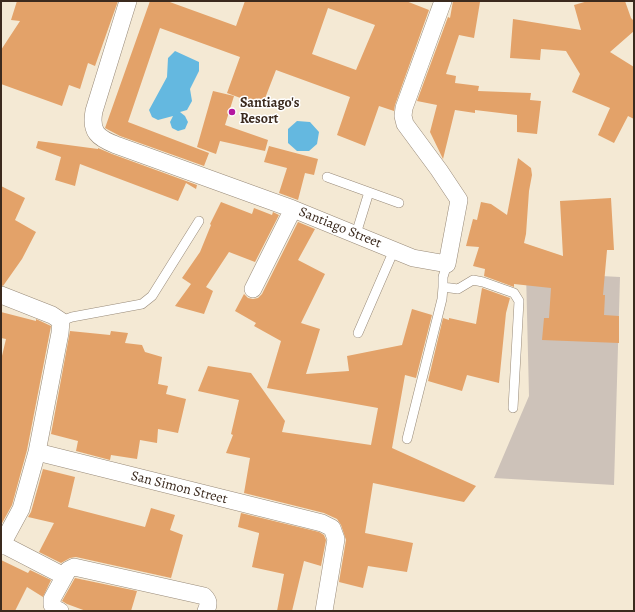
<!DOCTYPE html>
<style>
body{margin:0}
#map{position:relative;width:635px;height:612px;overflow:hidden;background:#f4e9d4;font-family:Alegreya,serif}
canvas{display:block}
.frame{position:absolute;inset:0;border:2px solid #3b2a1e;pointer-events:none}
</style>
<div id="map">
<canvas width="635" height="612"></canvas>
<div class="frame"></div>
</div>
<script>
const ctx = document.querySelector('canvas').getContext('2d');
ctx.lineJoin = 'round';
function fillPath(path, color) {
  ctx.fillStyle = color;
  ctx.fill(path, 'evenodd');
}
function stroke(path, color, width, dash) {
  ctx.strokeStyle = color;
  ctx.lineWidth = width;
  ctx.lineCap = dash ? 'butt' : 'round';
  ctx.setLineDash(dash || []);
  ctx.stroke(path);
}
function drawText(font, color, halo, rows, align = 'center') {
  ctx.font = font + ' Alegreya,serif';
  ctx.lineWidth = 3;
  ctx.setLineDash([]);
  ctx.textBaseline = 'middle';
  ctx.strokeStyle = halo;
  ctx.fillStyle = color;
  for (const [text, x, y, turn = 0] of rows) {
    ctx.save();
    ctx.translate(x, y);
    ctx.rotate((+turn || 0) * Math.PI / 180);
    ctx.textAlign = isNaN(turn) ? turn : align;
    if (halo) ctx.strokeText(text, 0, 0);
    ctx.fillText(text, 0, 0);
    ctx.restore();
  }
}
fillPath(new Path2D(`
 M526,272L620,277L614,485L494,478L529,396Z`), '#cdc2b9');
fillPath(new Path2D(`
 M175,51L199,62V71L190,89L192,101L187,110L180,112L185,116L188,122L185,129L178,131L172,128L170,122L173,116L158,120L152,117L149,110L167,77L168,58Z
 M297,121L310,122L319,132L317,144L309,151H297L288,143V129Z`), '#64b8e0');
fillPath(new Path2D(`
 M17,1H118L95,66L88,63L80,89L69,85L62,106L1,84V50L20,21L11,20Z
 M150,1H167L236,26L245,1H406L429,10L395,105L394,111L379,106L365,146L337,135L350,97L276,70L262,106L227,93L240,57L160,28L128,122L209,153L204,166L120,136L105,128ZM328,8L375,25L356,70L312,54Z
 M453,1L480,2L474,38L459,35L446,74L456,76L455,83L479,86L478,91L531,93L530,100L541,101L537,134L517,132V115L475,110V113L455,110L443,159L430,132L437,105L417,101L448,17L450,18Z
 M588,1H625L631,18L634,21V31L610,52L634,67V119L628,116L614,143L598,135L610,108L572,92L580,74L566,51L541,49L540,60L510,58L513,19L581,30L574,5Z
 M213,91L234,96L225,125L268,140L265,151L220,141L216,154L197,147Z
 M38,141L98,149V148L112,154L197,185L196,189L186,183L178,201L80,164L75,186L55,180L61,157L36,148Z
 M269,146L318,159L314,175L305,173L298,200L279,193L287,168L264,162Z
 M518,158L531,168L532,175L529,191L526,234L524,243L563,256L560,201L611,198L614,250H607L603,295H605L604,315L619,316V343L542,340L544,318H549L551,288L514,284V287L484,276L485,269L473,266L479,247L466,246L473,219L477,220L481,202L491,204L507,215Z
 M1,186L25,198L15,220L36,232L22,259L3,286L1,285Z
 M221,202L252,214L254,208L272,215L273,212L279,215L255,262L229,252L206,287L213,291L204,314L175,306L191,284L182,278L200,252L211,225L210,224Z
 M298,222L315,229L298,260L325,274L301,323L320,329L306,374L349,371L347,356L402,345L412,309L432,315L416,378L405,375L392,448L476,486L464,502L373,483L365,533L413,543L407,572L368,566L363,588L339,582L346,540L341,525L337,519L324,513L244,493L250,458L226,453L233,435L231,434L239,400L198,391L208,366L251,373L285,421L282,432L371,445L378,408L267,388L281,341L254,326L256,323L235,311L244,294L248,298L253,299L258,298L262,294Z
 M482,288L510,298L506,313L499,383L467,375L462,391L428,381L443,318L449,320V318L476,324Z
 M1,312L36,321V319L51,326L27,450L12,505L1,525V360L6,339L1,338Z
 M70,331L110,335L111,331L128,333L125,343L142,345L145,352L162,357L158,384L168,386L166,394L186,399L178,433L158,429L157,443L140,440L137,459L111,455L110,460L76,451L78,441L51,434Z
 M43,469L75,477L68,507L145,527L151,508L175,515L170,530L183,535L171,578L76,557L70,558L61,563L39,552L54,523L28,517L31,512Z
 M241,513L319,532L324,535L326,540L321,566L304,561L292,611H277L284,574L252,567L259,534V533L238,527Z
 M1,560L28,573L30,570L51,580L43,597L27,587L15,611H1Z
 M75,578L137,591L131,611H86L67,604L62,601Z`), '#e3a269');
const lane = new Path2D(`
 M327,177L399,203
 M356,234L369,192
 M443,287V277L447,264
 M61,321L72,317L142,304L152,296L199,221
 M358,333L394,250
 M407,439L442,299L443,287L458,289L473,280L483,282L514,293L519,301L513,408`);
const street = new Path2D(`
 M128,1L94,111C90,132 98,138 116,145L293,209L413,258L447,264L459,200L439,170L405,124L403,116L404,108L443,1
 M253,289L293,209
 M1,295L52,315L61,321L60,333L37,452L21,509L1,546
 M37,452L322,523L332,528L336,539L324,611
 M2,544L64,576
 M60,611L56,609L52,605V599L68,570L74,567L204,596C209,601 209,604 206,611`);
stroke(lane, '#988a79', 10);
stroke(street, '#988a79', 18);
stroke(lane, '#fff', 9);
stroke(street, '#fff', 17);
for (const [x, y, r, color] of [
 [232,112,4,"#b5179e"]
]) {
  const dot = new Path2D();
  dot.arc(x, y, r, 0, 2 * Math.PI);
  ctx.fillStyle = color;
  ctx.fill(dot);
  stroke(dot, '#fff', 1.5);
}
drawText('bold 14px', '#3b2a1e', '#fff', [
 ["Santiago's",240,104],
 ["Resort",240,120]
], 'left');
drawText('14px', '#3b2a1e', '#fff', [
 ["Santiago Street",340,228,22],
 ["San Simon Street",179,488,14]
]);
</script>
